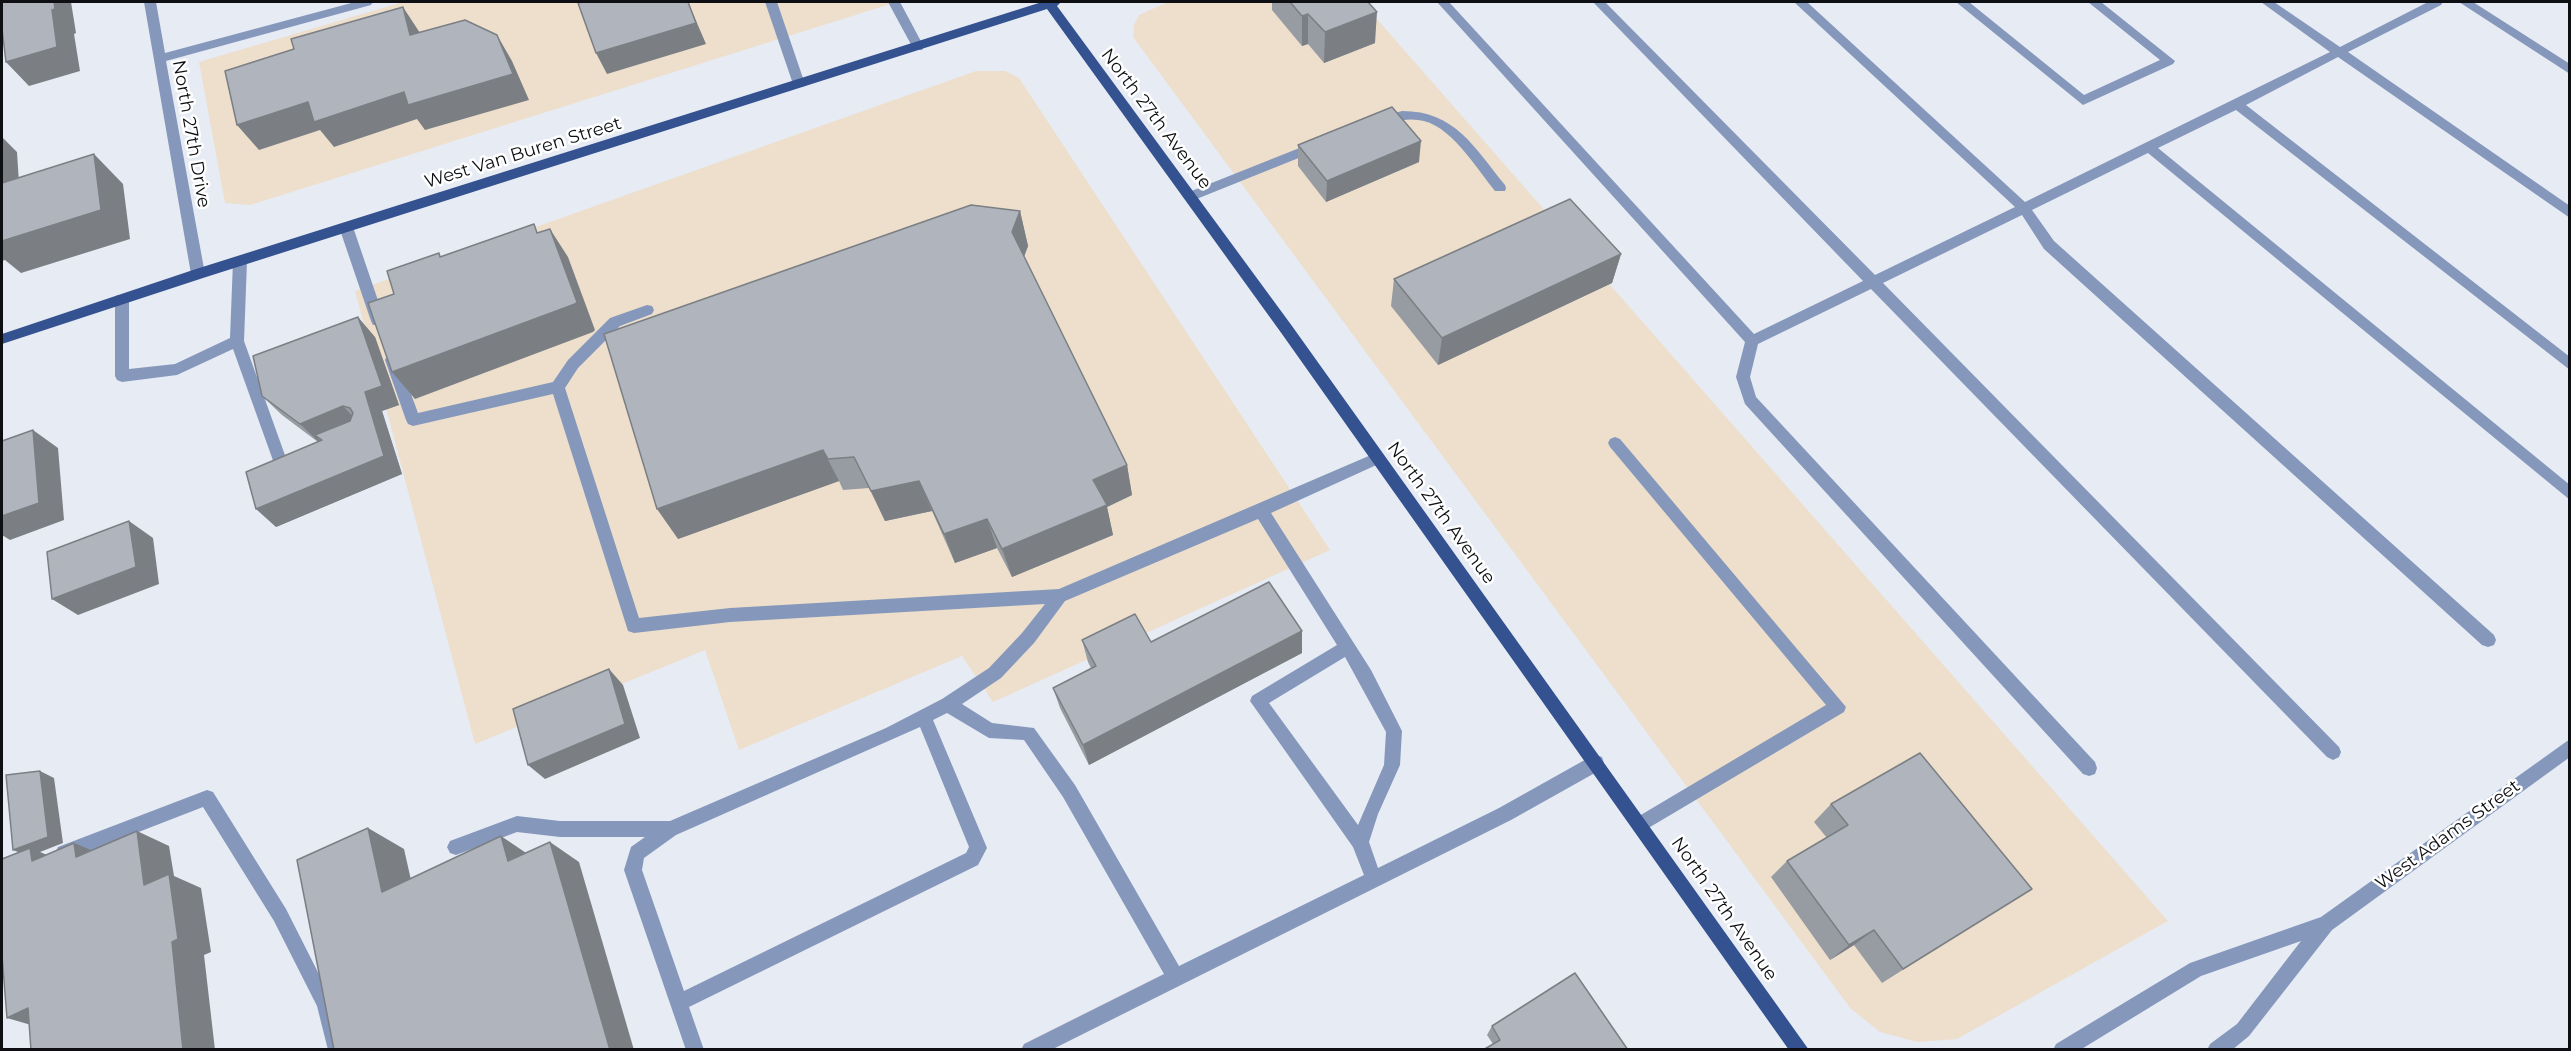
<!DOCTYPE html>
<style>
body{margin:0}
#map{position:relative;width:2571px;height:1051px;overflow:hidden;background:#e6ebf4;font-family:Montserrat,sans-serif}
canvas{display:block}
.frame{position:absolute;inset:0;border:3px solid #0d0f12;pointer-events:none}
</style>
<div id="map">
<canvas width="2571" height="1051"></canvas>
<div class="frame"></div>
</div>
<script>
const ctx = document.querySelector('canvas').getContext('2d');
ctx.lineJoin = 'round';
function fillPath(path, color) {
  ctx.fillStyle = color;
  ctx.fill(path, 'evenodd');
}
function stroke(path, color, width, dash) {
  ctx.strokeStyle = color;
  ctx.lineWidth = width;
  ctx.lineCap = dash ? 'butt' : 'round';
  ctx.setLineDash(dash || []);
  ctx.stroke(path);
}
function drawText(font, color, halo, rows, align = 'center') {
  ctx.font = font + ' Montserrat,sans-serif';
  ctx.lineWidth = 5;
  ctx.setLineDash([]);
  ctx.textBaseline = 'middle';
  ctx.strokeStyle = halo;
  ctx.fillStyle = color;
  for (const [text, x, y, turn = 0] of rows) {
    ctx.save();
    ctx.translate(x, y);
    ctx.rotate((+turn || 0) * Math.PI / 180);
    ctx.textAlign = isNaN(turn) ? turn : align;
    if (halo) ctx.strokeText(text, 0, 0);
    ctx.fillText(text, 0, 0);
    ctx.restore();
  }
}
fillPath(new Path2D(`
 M403,2H897L250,205L225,203L199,62Z
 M1168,2H1362L2168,921L1957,1039L1917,1042L1880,1032L1851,1009L1133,37L1134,25L1139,15Z
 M976,71H1005L1019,78L1330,550L993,702L962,656L739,750L705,650L475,744L355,291Z`), '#eddfcc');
fillPath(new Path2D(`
 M144,2H156L165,53L355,2H373L371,5L166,61L205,274L198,279L191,274Z
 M765,2H777L805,84L803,87H795L793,84Z
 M888,2H900L924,47L922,50H914Z
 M1437,2H1449L1754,334L1863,281L1593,2H1605L1875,275L2015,207L1794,2H1807L2025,202L2330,52L2261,2H2274L2340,47L2428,2H2443L2441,5L2348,52L2570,206V218L2338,57L2246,105L2570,357V370L2236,110L2158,148L2570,485V500L2148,153L2032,210L2054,241L2494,635L2496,640L2494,645L2488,647L2482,645L2044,249L2022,215L1883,283L2339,747L2341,752L2339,757L2333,760L2327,757L1871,289L1758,344L1750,377L1756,397L2095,762L2097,768L2095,774L2089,776L2083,774L1745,404L1736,377L1745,342Z
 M1956,2H1969L2084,95L2160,60L2088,2H2101L2175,61L2173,64L2083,105Z
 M2459,2H2473L2570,64V74Z
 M1402,111C1455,111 1474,147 1505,185L1506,188L1505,191H1495C1477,169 1449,122 1418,120C1405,118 1393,122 1381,125L1375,121L1377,118Z
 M1317,141L1323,146L1321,149L1194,200L1189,202L1183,197L1184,194Z
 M346,222L353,227L385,321L383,325H373L371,321L339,227Z
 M240,256L247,261L244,341L286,458L292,456L297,458L299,462L297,466L282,472L277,470L275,466L233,349L177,375L122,382L117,380L115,376V299L117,295H127L129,299V369L175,364L230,338L233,261Z
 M647,305L652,306L654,310L652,314L620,326L578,368L565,388L639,618L730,608L1059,589L1378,452L1383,454L1385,458L1383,462L1271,513L1371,670L1402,731L1400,765L1378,814L1369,842L1378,868L1499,808L1590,757L1596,755L1602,757L1604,763L1602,769L1511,820L1051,1050H1021L1024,1044L1164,974L1063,797L1024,740L989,738L947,713L933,720L987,848L978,865L689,1007L704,1050H686L624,870L631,847L645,837H560L517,832L456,855L450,853L447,847L450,841L517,816L560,821H670L886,728L942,699L989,668L1022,633L1045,604L730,622L634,633L628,631L553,394L413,426L408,424L406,420L385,360L387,356H397L418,413L553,382L568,360L610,318ZM1258,519L1337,645L1252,696L1250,701L1353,847L1364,875L1179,966L1075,785L1034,728L992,723L962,704L1001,678L1034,643L1065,601ZM1345,657L1386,732L1384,765L1358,825L1269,703ZM920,727L969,847L966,853L684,991L642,870L644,858L676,835Z
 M1615,437L1620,439L1846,707L1844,712L1640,833L1634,831L1632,825L1634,819L1826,705L1610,447L1608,443L1610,439Z
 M2570,739V757L2332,930L2249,1036L2232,1050H2207L2210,1044L2237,1024L2301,941L2201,976L2080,1050H2053L2056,1044L2190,963L2321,917Z
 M207,790L213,792L286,909L331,998L346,1050H328L317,1006L274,921L203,807L64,861L58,859L55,853L58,847Z`), '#8598bc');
fillPath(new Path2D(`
 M1042,2H1061L1057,6L1292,326L1809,1050H1789L1282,334L1047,9L203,278L2,344V334L193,270Z`), '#345190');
fillPath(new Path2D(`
 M1272,2H1368L1375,43L1324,63L1308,44L1302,46L1272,10Z
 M1298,145L1419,162L1326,202L1298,166Z
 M1020,211L1028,246L1024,257L1127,465L1132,495L1107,507L1113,535L1012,577L997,548L955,563L932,511L885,521L869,488L843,490L839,481L678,539Z
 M1621,254L1612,283L1438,365L1391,306L1394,279Z
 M375,337L399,405L382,411L402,474L276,527L318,442L282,415L262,396Z
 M1302,631V653L1089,765L1060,708L1053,688L1091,668L1088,662L1082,640L1151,642Z
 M1831,804L2007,904L1882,983L1854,945L1830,960L1771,877L1787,861L1827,838L1814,822Z
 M1492,1026L1628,1050L1493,1044L1487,1035Z`), '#979ca3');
fillPath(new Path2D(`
 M54,2H71L76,33L74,34L80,71L29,86L6,62L52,10Z
 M688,2L706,44L607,74L596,53Z
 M403,7L420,33L410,35Z
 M1377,12L1375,43L1324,63L1325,32Z
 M1308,14V44L1302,46V16Z
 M497,35L512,61L529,100L425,130L417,119L334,147L320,130L259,150L237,125L308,102L404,92Z
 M2,137L17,152L21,215L2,197Z
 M1421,141L1419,162L1326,202L1327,181Z
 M94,154L123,184L130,239L21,273L5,260L2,261V239Z
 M1020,211L1028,246L1020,267L1012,232Z
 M550,229L568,257L595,330L593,332L415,399L392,372Z
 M1621,254L1612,283L1438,365L1442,338Z
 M358,317L375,337L399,405L382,411L402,474L276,527L256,509L384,456L365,392Z
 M343,406L361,425L315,435L321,441L319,442L300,424Z
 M33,430L58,448L64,520L10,540L2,535V516Z
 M823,450L839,481L678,539L657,509Z
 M1127,465L1132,495L1107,507L1113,535L1012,577L1002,549L1093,480Z
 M919,481L932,511L885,521L871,491Z
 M987,519L997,548L955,563L944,534Z
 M129,521L153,538L159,584L78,615L52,599Z
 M1302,631V653L1089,765L1083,745Z
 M609,669L623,685L640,738L545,779L528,765Z
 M40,771L54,778L63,843L40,852L66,863L32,861L28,856L13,850Z
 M368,828L404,849L418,911L382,892Z
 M137,831L169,846L174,876L201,888L211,952L204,955L215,1050H183L144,885Z
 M501,836L532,857L508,861Z
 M550,842L579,862L634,1050H610Z
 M74,843L108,857H76Z
 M1874,930L1854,945L1830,960L1849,945Z
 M28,1008L45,1029L7,1018Z`), '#7b7f84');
const building = new Path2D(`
 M2,2H54L55,9L52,10L57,47L6,62L2,29Z
 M582,2H688L696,23L596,53L578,3Z
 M1290,2H1368L1377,12L1325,32L1308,14L1302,16Z
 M403,7L410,35L465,20L497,35L513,74L408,105L404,92L314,122L308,102L237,125L225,71L294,49L291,39Z
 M1392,107L1421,141L1327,181L1298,145Z
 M94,154L101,210L2,241V183Z
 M1570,199L1621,254L1442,338L1394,279Z
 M971,205L1020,211L1012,232L1127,465L1093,480L1107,505L1002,549L987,519L944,534L919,481L871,491L854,457L828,459L823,450L657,509L604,334Z
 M534,224L537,233L550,229L577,302L575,304L392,372L368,303L394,294L387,271L439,253L440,257Z
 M358,317L382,386L365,392L384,456L256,509L246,472L322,440L315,435L350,421L353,413L350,408L343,406L300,424L262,396L253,356Z
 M33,430L39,503L2,516V441Z
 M129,521L136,567L52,599L47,552Z
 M1269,582L1302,631L1083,745L1053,688L1096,666L1082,640L1135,614L1151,642Z
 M609,669L625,724L528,765L513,709Z
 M1920,753L2032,889L1903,969L1874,930L1849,945L1787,861L1848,825L1831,804Z
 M40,771L48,837L13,850L6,775Z
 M368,828L382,892L501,836L508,861L550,842L610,1050H334L297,860Z
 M137,831L144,885L169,874L178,939L172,942L183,1050H31L28,1008L7,1018L2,956V859L30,848L32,861L74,843L76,857Z
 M1575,973L1628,1050H1483L1500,1040L1492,1026Z`);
fillPath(building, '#b0b5bd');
stroke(building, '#7b7f84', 1.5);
drawText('18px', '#0d0f12', '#fff', [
 ["North 27th Avenue",1156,119,53],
 ["North 27th Drive",191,134,80],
 ["West Van Buren Street",523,153,-17],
 ["North 27th Avenue",1441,513,54],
 ["West Adams Street",2448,835,-36],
 ["North 27th Avenue",1724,909,55]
]);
</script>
